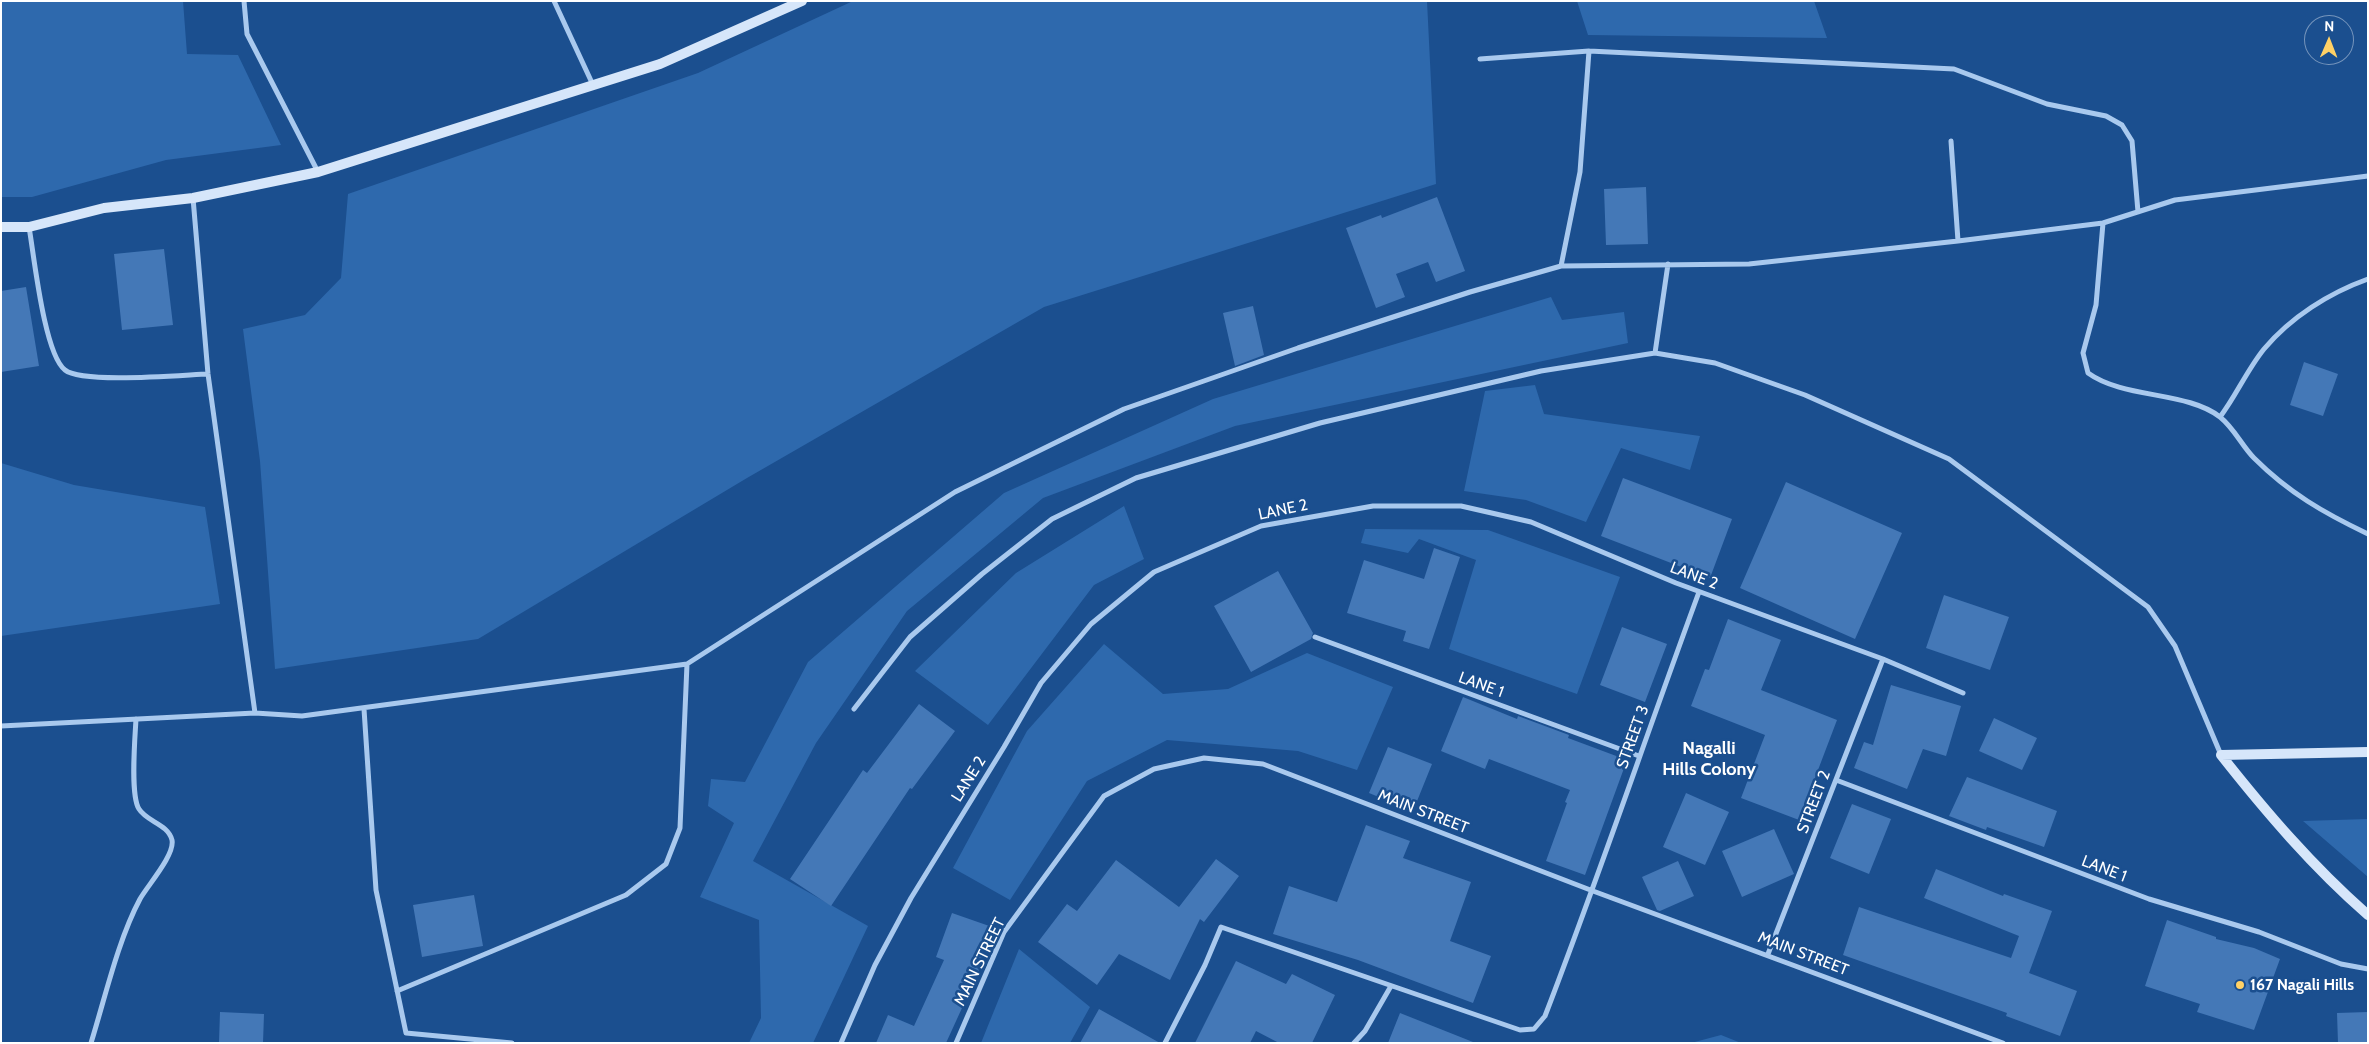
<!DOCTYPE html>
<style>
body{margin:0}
#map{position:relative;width:2369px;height:1044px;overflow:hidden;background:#1b4f8f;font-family:Cabin,sans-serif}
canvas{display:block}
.frame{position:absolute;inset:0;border:2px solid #fff;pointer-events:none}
.north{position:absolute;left:2304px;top:15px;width:50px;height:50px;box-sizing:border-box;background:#1b4f8f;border:1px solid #7695bc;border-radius:50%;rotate:1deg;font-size:14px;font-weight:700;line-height:20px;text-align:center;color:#fff}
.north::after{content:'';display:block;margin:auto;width:18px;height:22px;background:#ffd166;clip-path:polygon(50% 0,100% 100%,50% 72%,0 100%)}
</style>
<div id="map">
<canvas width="2369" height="1044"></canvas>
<div class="frame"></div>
<div class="north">N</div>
</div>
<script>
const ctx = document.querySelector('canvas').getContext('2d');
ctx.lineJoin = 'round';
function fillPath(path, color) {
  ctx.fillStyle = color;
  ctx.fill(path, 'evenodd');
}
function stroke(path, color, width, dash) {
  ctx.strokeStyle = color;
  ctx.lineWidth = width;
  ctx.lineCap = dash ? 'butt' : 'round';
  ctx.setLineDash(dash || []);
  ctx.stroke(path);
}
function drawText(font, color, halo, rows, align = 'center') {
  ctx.font = font + ' Cabin,sans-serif';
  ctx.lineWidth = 5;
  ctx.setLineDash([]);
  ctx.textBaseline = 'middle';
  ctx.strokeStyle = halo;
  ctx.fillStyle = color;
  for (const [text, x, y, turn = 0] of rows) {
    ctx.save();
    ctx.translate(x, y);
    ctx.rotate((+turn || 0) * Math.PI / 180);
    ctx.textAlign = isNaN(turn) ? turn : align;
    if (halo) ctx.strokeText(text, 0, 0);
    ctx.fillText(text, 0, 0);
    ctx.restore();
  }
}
fillPath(new Path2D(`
 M1,1H183L187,54L238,55L281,145L166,160L32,197H1Z
 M853,1H1427L1436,184L1044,307L747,478L478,639L275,669L260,461L243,329L305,315L341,278L348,194L698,73Z
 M1577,1H1814L1827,38L1588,35Z
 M1551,297L1562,320L1624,312L1628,343L1235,426L1043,498L907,611L816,743L753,861L868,926L813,1043H749L761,1018L759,920L700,897L734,823L708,806L711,779L745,782L808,662L1004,493L1213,399Z
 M1535,385L1544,414L1700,436L1690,470L1621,448L1586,522L1526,500L1464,491L1485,391Z
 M1,463L74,485L205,507L220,604L1,636Z
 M1124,506L1144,559L1094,585L988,725L915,671L1016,573Z
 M1365,529L1488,530L1620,577L1577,694L1449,649L1476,560L1419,539L1408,553L1361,543Z
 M1104,644L1163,694L1228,689L1307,653L1393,687L1357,770L1298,751L1167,740L1087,781L1010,900L953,868L1027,731Z
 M2368,819V877L2303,821Z
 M1019,949L1090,1007L1070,1043H981Z
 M1721,1035L1741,1043H1691Z`), '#2e69ad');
fillPath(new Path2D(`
 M1646,187L1648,244L1606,245L1604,189Z
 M1437,197L1465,271L1436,282L1428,262L1396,274L1405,297L1376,308L1346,228L1381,215L1382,218Z
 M164,249L173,325L122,330L114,254Z
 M26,287L39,366L1,372V291Z
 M1253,306L1264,355L1235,366L1223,313Z
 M2304,362L2338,374L2323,416L2290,405Z
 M1623,478L1732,519L1710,578L1601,536Z
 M1786,482L1902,533L1855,639L1740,588Z
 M1434,548L1460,557L1429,649L1403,641L1406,631L1347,613L1364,560L1424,579Z
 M1278,571L1313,633L1311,639L1251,672L1214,606Z
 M1944,595L2009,617L1990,670L1926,648Z
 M1728,619L1781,640L1761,690L1837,720L1799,820L1741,798L1765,735L1691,706L1705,669L1709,670Z
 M1622,627L1667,644L1645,702L1600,685Z
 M1891,685L1961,706L1946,756L1923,749L1907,789L1854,768L1864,742L1873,745Z
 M1463,697L1517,719L1518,716L1569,735L1568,738L1627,760L1585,875L1546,861L1567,803L1565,802L1570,790L1489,759L1485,769L1441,751Z
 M919,704L955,731L912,789L910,788L831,906L790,879L863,770L867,773Z
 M1994,718L2037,738L2022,770L1979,751Z
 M1388,747L1432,764L1413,811L1369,793Z
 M1967,777L2057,811L2044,847L1987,827L1986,830L1949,816Z
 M1686,793L1729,812L1705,865L1663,847Z
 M1852,804L1891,819L1869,874L1830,858Z
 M1366,825L1410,841L1403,858L1471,882L1450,941L1491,956L1473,1003L1358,960L1273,934L1289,886L1337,902Z
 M1774,829L1794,874L1742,897L1722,851Z
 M1216,859L1239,876L1204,922L1200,919L1170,980L1119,954L1097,985L1038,942L1067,904L1077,911L1116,860L1179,907Z
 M1678,861L1694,896L1660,911L1657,910L1642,877Z
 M1936,869L2003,896L2004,894L2052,911L2029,973L2077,991L2060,1036L2006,1016L2007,1013L1843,955L1859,907L2011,958L2019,936L1924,898Z
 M474,895L483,946L422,957L413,905Z
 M952,913L995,928L978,973L946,1043H876L888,1015L914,1026L944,960L936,957Z
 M2167,920L2216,937V939L2254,948L2280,959L2254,1030L2197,1012L2200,1004L2145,986Z
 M1236,961L1286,984L1292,974L1335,995L1312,1043H1279L1256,1031L1250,1043H1195Z
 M1099,1009L1160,1043H1080Z
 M220,1012L264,1014L263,1043H219Z
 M2368,1012V1043H2338L2337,1013Z
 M1400,1013L1473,1042V1043H1388Z`), '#4478b7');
stroke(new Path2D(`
 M244,1L247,34L318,172
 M554,1L593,85
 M1480,59L1589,51
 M1951,141L1958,241
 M193,198L208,374L255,713
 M2103,223L2096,305L2083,353L2088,373C2124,399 2187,391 2220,417C2234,428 2242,446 2254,458C2289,493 2324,513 2368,534
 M29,227C34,255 44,354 65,370C82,384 182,375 208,374
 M1561,266L1580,172L1589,51L1954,69L2047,104L2106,116L2122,125L2132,141L2138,212
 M1655,353L1668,264
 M2220,417C2236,396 2247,370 2264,349C2291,317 2329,293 2368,279
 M1315,637L1639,756
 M364,709L376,890L406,1033L512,1043
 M854,709L910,637L982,574L1052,519L1136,478L1320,423L1541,371L1655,353L1715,363L1805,395L1949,459L2148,607L2175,646L2221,755
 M1,726L255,713L302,716L687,664L955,492L1124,409L1298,348L1470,292L1561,266L1749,264L1958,241L2103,223L2175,200L2368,176
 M1836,780L2149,899L2259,932L2341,964L2368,969
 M1768,954L1883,659
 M397,991L626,895L666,864L680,828L687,664
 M91,1043C105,998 118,940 140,899C148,885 175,855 172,840C168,824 147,822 139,809C130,795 135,738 136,719
 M841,1043L875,965L911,898L1004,747L1041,683L1091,624L1154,572L1261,526L1373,506H1461L1531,522L1676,583L1883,659L1963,693
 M956,1043L1004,932L1104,796L1154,769L1204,758L1263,764L1593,891L2003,1043
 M1165,1043L1205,965L1221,927L1520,1030L1534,1029L1545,1016C1599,876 1647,733 1699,592
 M1354,1043L1365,1031L1391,986`), '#a9c9ee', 5);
stroke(new Path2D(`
 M1,227H29L104,208L193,198L318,172L660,64L802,1
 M2221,755C2266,812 2313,867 2368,915
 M2221,755L2368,752`), '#d6e6fa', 10);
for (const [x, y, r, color] of [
 [2240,985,5,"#ffd166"]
]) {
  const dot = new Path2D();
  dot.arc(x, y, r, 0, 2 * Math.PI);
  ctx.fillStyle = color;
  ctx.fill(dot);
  stroke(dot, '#1b4f8f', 2);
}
drawText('16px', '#fff', '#1b4f8f', [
 ["LANE 2",1283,510,-12],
 ["LANE 2",1694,576,21],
 ["LANE 1",1481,685,20],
 ["STREET 3",1633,737,-70],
 ["LANE 2",969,779,-58],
 ["STREET 2",1814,802,-69],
 ["MAIN STREET",1423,812,21],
 ["LANE 1",2104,869,21],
 ["MAIN STREET",1803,954,21],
 ["MAIN STREET",980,962,-64]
]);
drawText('bold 16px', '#fff', '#1b4f8f', [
 ["167 Nagali Hills",2250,985]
], 'left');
drawText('bold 18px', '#fff', '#1b4f8f', [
 ["Nagalli",1709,749],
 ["Hills Colony",1709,770]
]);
</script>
